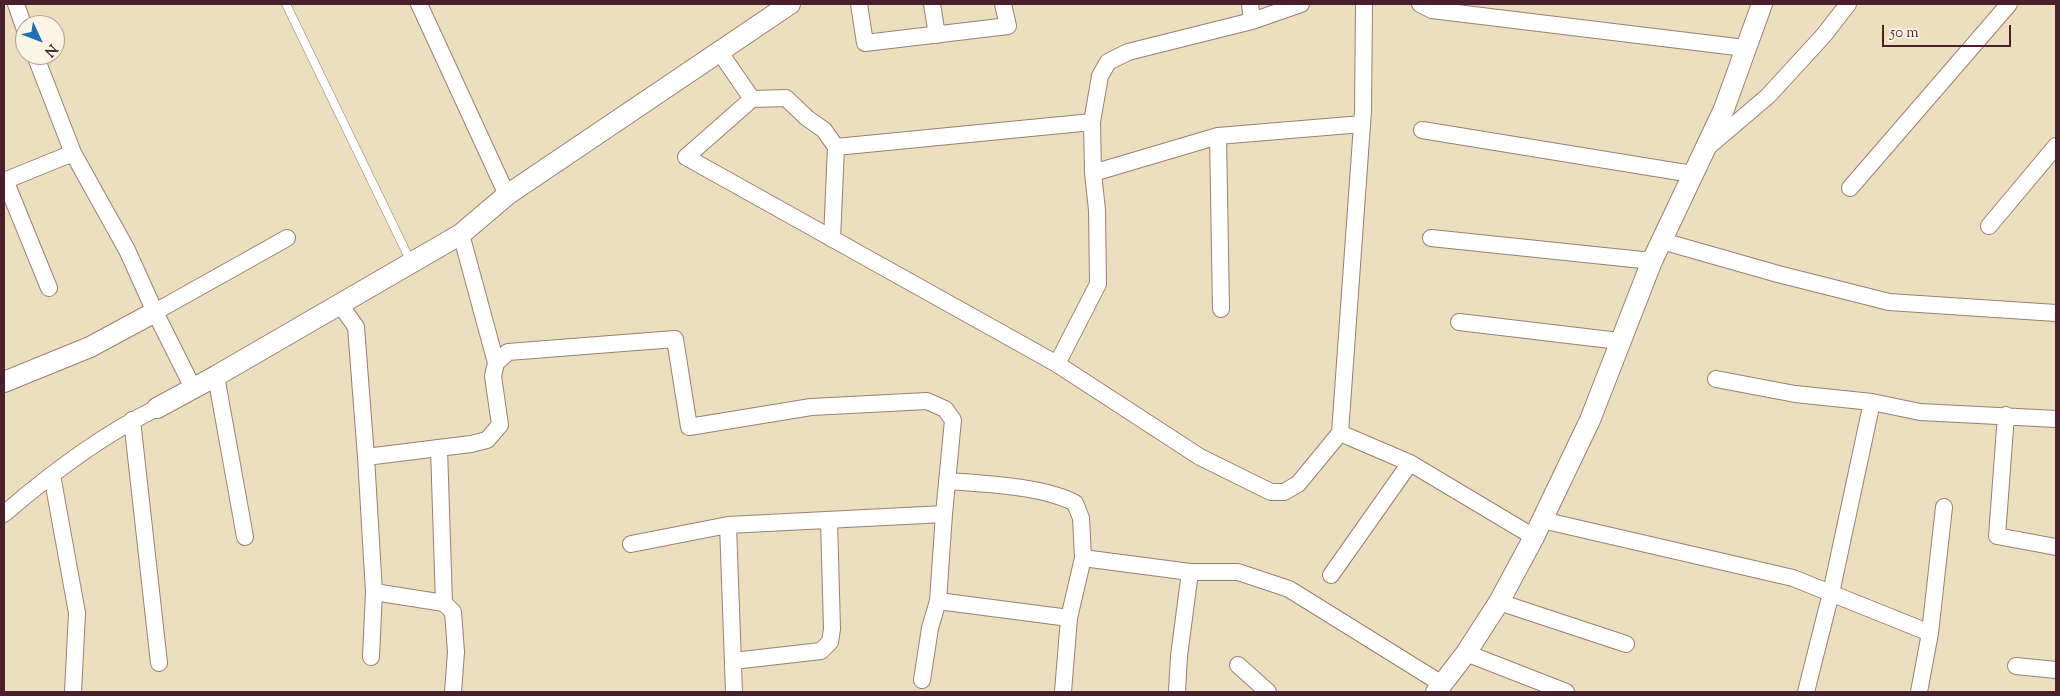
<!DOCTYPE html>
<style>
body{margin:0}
#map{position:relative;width:2060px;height:696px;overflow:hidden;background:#ecdfbd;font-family:"Sorts Mill Goudy",serif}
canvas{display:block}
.frame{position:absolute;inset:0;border:5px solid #4a1f2b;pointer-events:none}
.north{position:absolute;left:15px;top:15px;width:50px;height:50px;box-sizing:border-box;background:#fcf5e5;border:1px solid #b59f9b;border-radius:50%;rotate:133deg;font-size:14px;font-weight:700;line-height:20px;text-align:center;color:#4a1f2b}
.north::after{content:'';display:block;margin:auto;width:18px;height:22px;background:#1f6fb2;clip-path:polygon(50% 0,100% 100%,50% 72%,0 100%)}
.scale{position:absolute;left:1882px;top:25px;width:129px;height:22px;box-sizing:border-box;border:2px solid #4a1f2b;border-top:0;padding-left:6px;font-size:15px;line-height:18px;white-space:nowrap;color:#4a1f2b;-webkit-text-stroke:4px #fcf5e5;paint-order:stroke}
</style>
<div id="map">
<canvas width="2060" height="696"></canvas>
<div class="frame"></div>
<div class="north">N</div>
<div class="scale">50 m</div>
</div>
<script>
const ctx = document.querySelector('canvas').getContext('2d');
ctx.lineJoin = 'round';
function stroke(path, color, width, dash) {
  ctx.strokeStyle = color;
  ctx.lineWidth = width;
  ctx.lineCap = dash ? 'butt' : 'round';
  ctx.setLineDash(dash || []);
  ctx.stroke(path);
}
const service = new Path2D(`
 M286,4L411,262`);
const minor = new Path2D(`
 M16,4L25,30
 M419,4L507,195
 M859,4L865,43L1008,26L1003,4
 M932,4L937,35
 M1250,4L1252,21
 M1420,4L1432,10L1745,48
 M719,51L752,99L686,157L1057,364L1200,457L1271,492H1284L1298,484L1340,433L1363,111L1364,4
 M35,55L73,153L127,250L155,312L193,388
 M752,99L786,98L807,118L824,130L836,147
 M1092,122L1093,173L1218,136L1362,124
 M1422,130L1692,174
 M1218,136L1221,309
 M1708,147L1768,96L1824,35L1848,4
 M5,180L49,288
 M4,181L73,153
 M1850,188L2009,4
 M1989,226L2056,146
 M461,234L496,363
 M1431,238L1652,261
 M832,239L836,147L1092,122L1100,76L1108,62L1128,52L1252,21L1301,4
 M1662,241L1778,274L1889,302L2056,313
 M339,303L356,327L366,457
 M155,312L287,238
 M1459,322L1619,341
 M1057,364L1098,284L1097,210L1093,173
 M216,376L245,537
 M1716,379L1795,394L1872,402L1920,412L2056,419
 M2006,415L1997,536L2056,547
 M132,420L159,663
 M1340,433L1410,463L1534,537
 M439,448L444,603
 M52,475L77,613L73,692
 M948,481C986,484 1042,486 1075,503L1081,518L1083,558
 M4,514C50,474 102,435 157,408
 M1542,520L1793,578L1930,633L1919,692
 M728,525L734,692
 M631,544L728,525L944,514L938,601L1069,618
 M1331,575L1410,463
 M374,592L444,603L453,612L456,652L453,692
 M1499,602L1626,644
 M1930,633L1944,507
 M1466,653L1566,692
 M371,657L374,592L366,457L471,444L487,440L500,425L493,376L496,363L508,352L675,339L689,427L811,407L927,401L945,409L953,420L944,514
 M733,661L821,651L830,642L832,629L829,520
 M1238,665L1268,692
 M2016,666L2056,670
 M922,680L930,628L938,601
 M1063,692L1069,618L1083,558L1190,572H1238L1289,589L1442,684
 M1177,692L1179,656L1190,572
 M1806,692L1831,593L1872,402`);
const tertiary = new Path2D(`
 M4,382L90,347L155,312
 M157,408L216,376L461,234L507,195L790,4
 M1436,692L1466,653L1499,602L1534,537L1590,420L1652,261L1724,109L1762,4`);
stroke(service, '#9b7f74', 9);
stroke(minor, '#9b7f74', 18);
stroke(tertiary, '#9b7f74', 22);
stroke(service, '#fff', 8);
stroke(minor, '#fff', 16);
stroke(tertiary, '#fff', 20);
</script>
